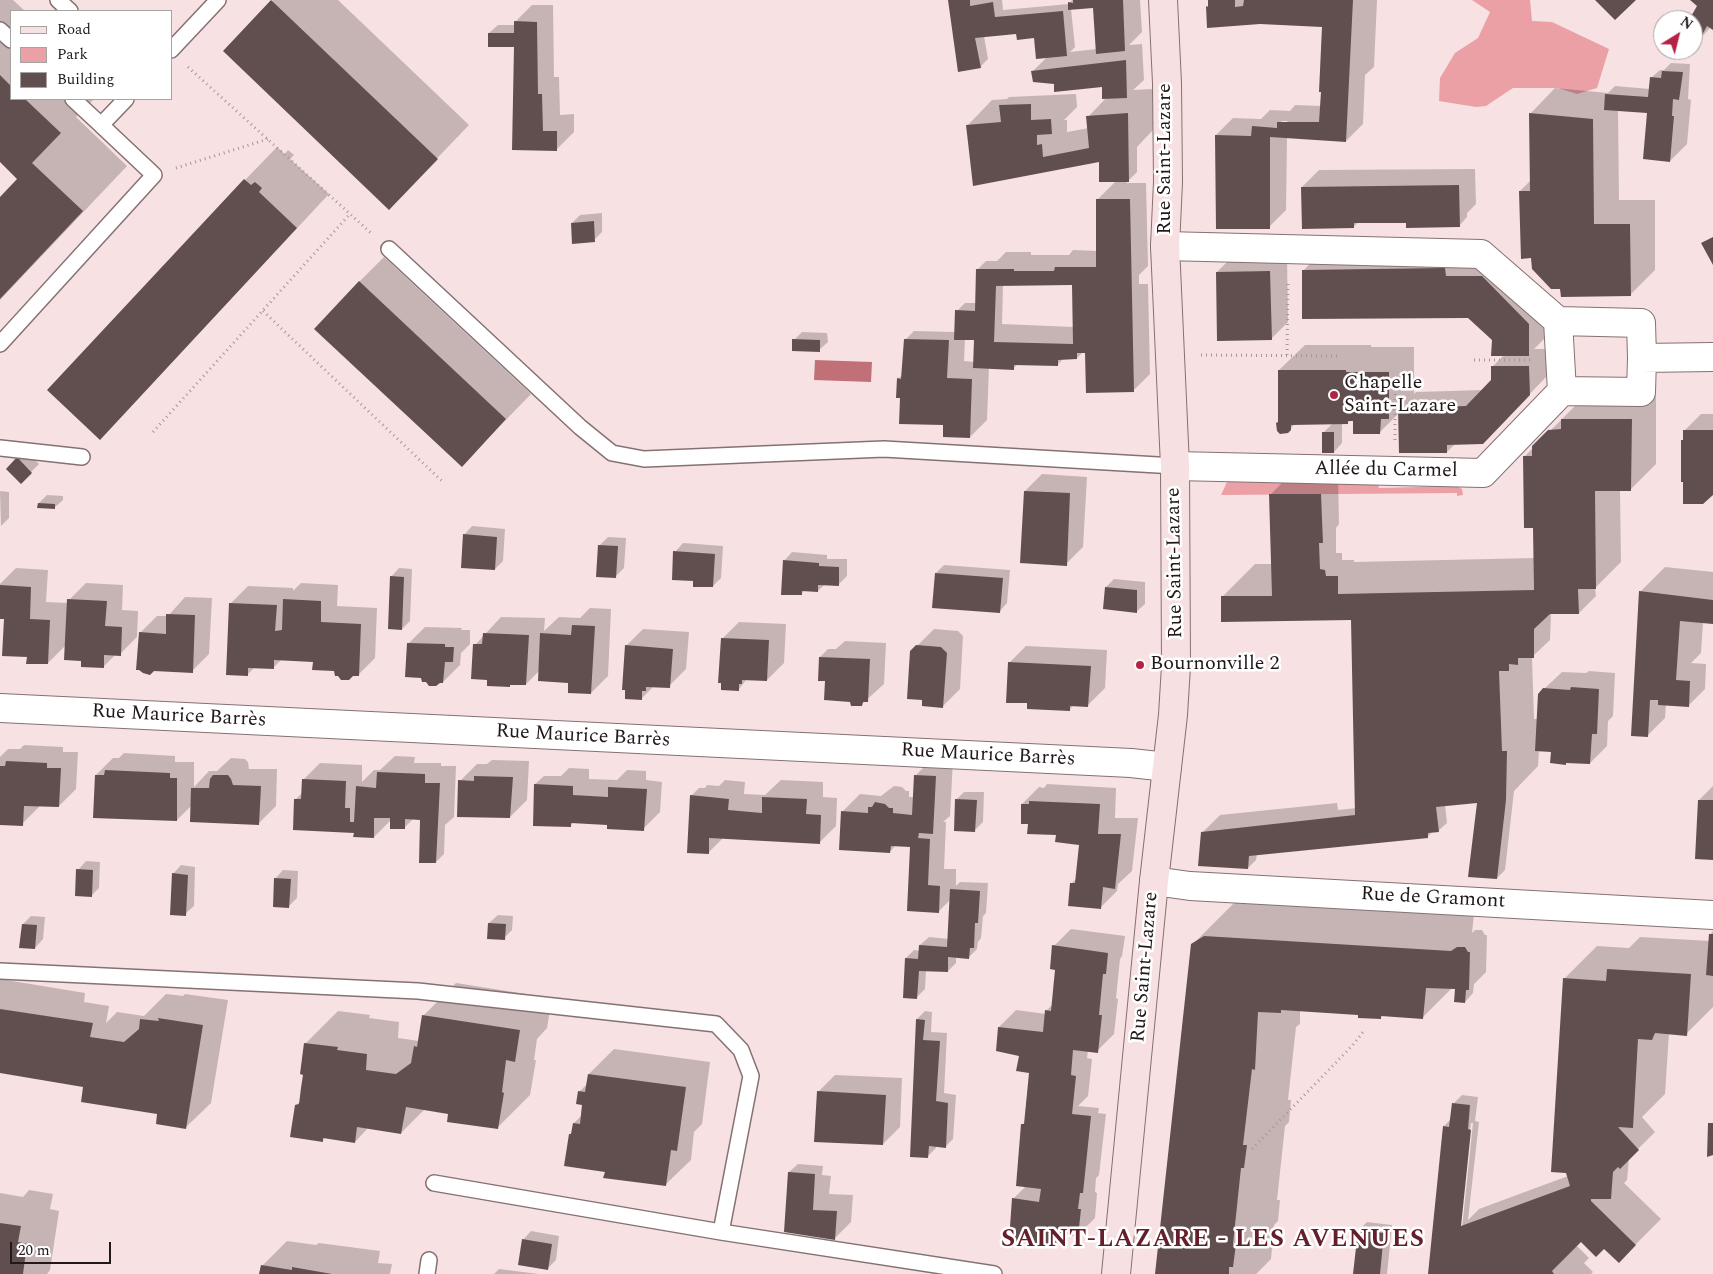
<!DOCTYPE html>
<meta charset="utf-8">
<style>
body{margin:0}
#map{position:relative;width:1713px;height:1274px;overflow:hidden;background:#f8e1e2;font-family:Spectral,serif}
canvas{display:block}
.legend{position:absolute;left:10px;top:10px;width:162px;height:90px;box-sizing:border-box;background:#fff;border:1px solid #a6a3a3;margin:0;padding:6px 9px;list-style:none;font-size:15px;color:#211919}
.legend li{display:flex;align-items:center;gap:10px;height:25px}
.legend b{width:25px;border:1px solid #a6a3a3}
.north{position:absolute;left:1653px;top:10px;width:50px;height:50px;box-sizing:border-box;background:#fff;border:1px solid #a6a3a3;border-radius:50%;rotate:36deg;font-size:14px;font-weight:700;line-height:20px;text-align:center;color:#211919}
.north::after{content:'';display:block;margin:auto;width:18px;height:22px;background:#b52344;clip-path:polygon(50% 0,100% 100%,50% 72%,0 100%)}
.scale{position:absolute;left:10px;top:1242px;width:101px;height:22px;box-sizing:border-box;border:2px solid #211919;border-top:0;padding-left:6px;font-size:15px;line-height:18px;white-space:nowrap;color:#211919;-webkit-text-stroke:4px #fff;paint-order:stroke}
</style>
<div id="map">
<canvas width="1713" height="1274"></canvas>
<ul class="legend">
<li><b style="height:6px;background:#f7e0e1"></b>Road</li>
<li><b style="height:14px;background:#eba0a5"></b>Park</li>
<li><b style="height:14px;background:#614f50"></b>Building</li>
</ul>
<div class="north">N</div>
<div class="scale">20 m</div>
</div>
<script>
const ctx = document.querySelector('canvas').getContext('2d');
ctx.lineJoin = 'round';
function fillPath(path, color) {
  ctx.fillStyle = color;
  ctx.fill(path, 'evenodd');
}
function stroke(path, color, width, dash) {
  ctx.strokeStyle = color;
  ctx.lineWidth = width;
  ctx.lineCap = dash ? 'butt' : 'round';
  ctx.setLineDash(dash || []);
  ctx.stroke(path);
}
function drawText(font, color, halo, rows, align = 'center') {
  ctx.font = font + ' Spectral,serif';
  ctx.lineWidth = 5;
  ctx.setLineDash([]);
  ctx.textBaseline = 'middle';
  ctx.strokeStyle = halo;
  ctx.fillStyle = color;
  for (const [text, x, y, turn = 0] of rows) {
    ctx.save();
    ctx.translate(x, y);
    ctx.rotate((+turn || 0) * Math.PI / 180);
    ctx.textAlign = isNaN(turn) ? turn : align;
    if (halo) ctx.strokeText(text, 0, 0);
    ctx.fillText(text, 0, 0);
    ctx.restore();
  }
}
fillPath(new Path2D(`
 M1472,0H1530L1532,21L1552,22L1609,49L1597,88L1577,94L1558,88H1513L1486,106L1476,107L1439,101L1440,78L1455,53L1478,38L1490,12Z
 M1227,482L1378,483L1379,488L1457,486L1462,489L1463,495L1457,496V493L1221,495Z`), '#eba0a5');
fillPath(new Path2D(`
 M815,360L872,362L871,382L814,380Z`), '#c17077');
fillPath(new Path2D(`
 M0,0H13L25,11H11V99H94L76,117L127,166L0,300V199L19,179L0,161Z
 M273,0H338L469,125L421,175L224,51Z
 M949,0H1002L1003,10L1069,4L1072,0H1140L1142,32L1129,45L1142,44L1144,80L1133,90L1153,89V130L1137,147V172L1126,183H1146L1148,266L1139,275V284H1148L1150,374L1133,391L1087,352H1083L1077,358H1064L1057,365L1018,364L1014,368L989,367L987,420L970,437L944,424L901,397L898,379L902,375L906,339L914,331L955,332L957,311L965,303H977L978,269L986,261H997L1006,252H1031V255H1069L1073,250L1097,251V200L1116,181L1103,160L974,184L967,126L992,100L1007,99L1009,97L1076,94L1077,107L1064,120H1067V132L1089,128L1088,117L1107,97L1103,86L1055,83L1033,71L1047,57L1035,37L1018,33L984,36L988,59L980,67ZM1095,7L1097,49L1070,52L1075,47L1071,9ZM1003,284H1075L1074,327L1002,324ZM965,339L975,340L974,362L964,361Z
 M1209,0H1377L1374,67L1365,75L1363,124L1346,141L1287,137L1286,210L1269,227L1216,135L1233,118L1261,119L1270,110L1290,111L1295,105L1321,106L1324,26L1207,7L1209,5ZM1282,121H1288L1286,123H1280Z
 M1692,0H1713V29L1711,27L1699,40L1693,37V20H1691L1699,5Z
 M532,5H553L554,77H559L560,115L574,114V132L557,149H514L515,46L489,33L498,25H515V22Z
 M1671,63L1690,64L1688,99L1691,100L1687,144L1670,161L1648,112L1618,110L1619,200H1655V270L1630,295L1562,288L1532,257L1520,191L1531,180L1530,114L1555,88L1608,93L1615,86L1650,89L1651,78L1660,70H1664Z
 M277,147L285,154L288,150L294,155L290,159L329,194L132,405L100,438L48,390L245,180Z
 M1475,169L1476,204L1467,213V217L1459,226L1407,222H1359L1353,227L1302,187L1319,170Z
 M602,213V232L594,240L572,223L580,215Z
 M1470,243L1545,307V338L1534,349H1546V377L1500,425L1455,444L1447,452L1399,413L1380,432L1354,419L1351,420L1347,423H1342V443L1334,452L1323,433L1333,423H1296L1290,429L1279,421V370L1305,345H1371V347H1414V394L1416,392L1484,390L1493,380V366L1505,354L1493,340L1469,317L1303,271L1328,245Z
 M1234,255H1287L1288,322L1271,339L1217,272Z
 M384,257L531,394L462,465L359,282Z
 M802,332L827,333L828,342L819,350L794,340Z
 M1587,394L1656,395V464L1631,489L1620,490L1621,562L1595,588L1596,596L1579,613H1551L1550,640L1532,657L1534,719H1538L1544,689L1562,672L1586,673L1589,671L1615,673L1613,716L1608,721L1607,746L1590,763L1568,761L1566,763L1552,751L1539,750L1538,766L1514,791L1505,870L1497,878L1480,801L1445,805L1447,823L1438,831H1433L1427,837L1257,854L1256,860L1248,868L1203,832L1220,815L1337,803L1338,810L1357,808L1352,619L1222,597L1255,564H1272L1271,494L1288,477L1338,478L1339,524L1336,528V553H1342V560H1354V562L1535,558V527L1524,457Z
 M1701,414H1713V494L1682,441L1684,439V431Z
 M26,450L39,464L21,482L7,469Z
 M1042,474L1087,477L1083,547L1066,564L1025,491Z
 M0,491L9,492V518L1,526Z
 M47,495L63,496V500L54,508L39,503Z
 M472,526L505,529L503,561L495,569L464,535Z
 M608,537L626,538L624,568L616,576L600,545Z
 M683,543L723,546L721,578L713,586L694,580L675,552Z
 M792,552L827,555V559H847V576L838,585L825,584L818,591L805,590L801,594L784,561Z
 M944,565L1010,570L1007,603L999,612L936,573Z
 M1665,567L1713,572V623L1703,622L1701,653L1691,663L1706,664L1705,689L1688,706L1666,704L1665,718L1648,735L1640,592Z
 M16,568L48,570L46,602L68,603L69,600L86,583L123,585L122,610L138,611L137,637L120,654H116L103,667L83,660L66,645L48,663L28,655L5,618H0V584Z
 M399,568L412,569L410,621L402,629L391,577Z
 M1114,579L1145,582V604L1136,612L1106,587Z
 M301,583L338,585L337,606L377,608L375,658L358,675L335,670L314,661L282,659L273,668L255,667L247,675L231,603L248,586L293,588V591Z
 M185,597L212,598L209,654L192,671L140,633L157,616H168Z
 M590,608L611,609L608,676L591,693L570,682L540,670L526,684L512,683L509,686L488,679L475,645L501,617L545,618L544,631L559,617L580,618Z
 M739,622L786,624L784,663L767,680L747,679L739,689L722,639Z
 M425,627L462,628L461,630H470V644L461,653L460,665L443,682L408,644Z
 M643,629L689,632L686,669L669,686H654L641,699L626,646Z
 M934,629L958,631L963,636L960,689L943,706L923,699L911,652Z
 M845,641L886,643L884,684L861,705L851,701L827,678L820,657L828,649H836Z
 M1026,646L1107,650L1105,688L1088,705H1074L1069,710L1028,702L1009,663Z
 M24,745L63,747V752H78L76,789L59,806L39,805V807L22,824H0V757L8,749H20Z
 M124,753L175,756V762H194V787L209,771H217L231,758L245,759L248,762L249,769H277L276,806L259,823L192,805L177,820L96,775L113,758H119Z
 M395,756L415,757L414,763H441V766H456L454,817L445,825L444,854L436,862L421,819L414,818L404,828L392,819L374,837L355,831L295,800L303,792V780L320,763L362,765V782L374,770H380Z
 M932,759L953,760L950,816L943,822H946L944,869H956V886L960,882L988,883L986,913L983,916L981,938L978,942L977,949L969,957H956V963L948,971L926,970L925,989L917,997L906,958L914,950L920,951V945L929,937L949,939L951,899L938,912L912,846L896,845L890,852L843,811L860,794L881,796L894,786L902,787L906,791H909V797H914L915,776Z
 M492,760L529,761L527,800L510,817L460,781L477,764H487Z
 M569,768L589,769V779L617,780L627,770L646,771V780L662,782L660,812L643,829L608,824L574,822L571,825L535,784L544,776H561Z
 M725,780L745,782L744,794L765,795L781,780L823,782V797L837,798L836,826L819,843L723,838L708,853L691,796L699,788H705L707,785L719,786Z
 M1047,784L1116,788L1115,818H1138L1132,871L1118,884L1117,891L1100,908L1072,883L1077,878L1081,844L1029,822L1022,804L1039,787L1044,788Z
 M1713,786V859L1699,800Z
 M964,792H984L983,822L975,830L956,800Z
 M86,861L100,862L99,888L91,896L78,870Z
 M181,865L195,867L194,906L185,914L173,874Z
 M283,870L298,871L297,898L289,906L275,879Z
 M1238,899L1475,905L1472,933L1475,930H1482L1485,935H1487L1486,972L1474,984L1473,993L1465,1002L1456,988H1452L1423,1017L1384,1015L1380,1018L1360,1014L1300,1010V1024L1296,1027L1288,1100H1291L1289,1122L1285,1126L1277,1200H1280L1278,1221L1274,1225L1271,1259L1256,1274H1157L1192,945Z
 M498,915L513,916L512,930L504,938L489,923Z
 M31,916L45,917L43,939L35,948L23,924Z
 M1071,929L1125,936L1122,956L1120,959L1116,998L1118,999L1114,1034L1097,1051L1088,1050L1087,1058L1092,1059L1088,1096L1078,1106L1099,1108L1098,1113L1106,1114L1099,1175L1096,1178L1095,1192L1097,1193L1095,1218L1078,1235L1067,1234L1056,1244L1013,1199L1026,1186L1023,1124L1025,1122L1030,1072L1021,1055L999,1027L1016,1010L1046,1014V1011L1053,1004L1057,969L1054,946Z
 M1713,931V1007L1686,1034L1669,1033L1665,1094L1642,1117L1655,1132L1629,1158L1627,1180L1624,1183L1661,1219L1619,1261L1604,1247L1581,1240L1576,1245L1589,1258L1584,1263L1593,1272L1591,1274H1429L1444,1126L1451,1119L1453,1104L1462,1095L1478,1097L1475,1121L1479,1122L1468,1220L1479,1209L1568,1176L1564,979L1597,946L1629,948L1640,937L1710,941V935ZM1471,1123H1473L1461,1238L1458,1244Z
 M0,979L85,993L84,1002L109,1006L106,1023L117,1012L144,1016L166,994L183,996L185,994L228,1000L211,1103L185,1128L158,1113L84,1086L0,1072Z
 M456,983L552,998L547,1028L537,1039L534,1060H536L530,1095L497,1128L450,1113L425,1109L401,1133L368,1128L355,1142L326,1137L322,1141L296,1105L301,1101L303,1088L305,1044L338,1011L370,1015L369,1018L399,1022L398,1038L419,1041L424,1015Z
 M925,1011L932,1012L931,1032L947,1033L944,1093L956,1095L953,1139L945,1147L936,1146V1148L928,1156L917,1019Z
 M614,1049L710,1062L702,1124L694,1132L691,1160L665,1185L606,1170L570,1134L573,1132L574,1123L583,1114L584,1104L579,1092L588,1083L589,1074Z
 M835,1075L902,1078L900,1127L883,1144L818,1092Z
 M798,1164L823,1166L822,1175L831,1176L829,1194L853,1195L851,1222L834,1239L786,1231L789,1172Z
 M29,1190L53,1194L50,1209L59,1211L50,1270L47,1274H0V1193L23,1197Z
 M1367,1222L1392,1225L1387,1274H1354L1359,1230Z
 M531,1231L559,1236L556,1260L548,1268L523,1240Z
 M287,1241L316,1245L319,1243L380,1251L378,1263L392,1264L390,1274H261L262,1266Z
 M499,1269L539,1274H494Z`), '#0003');
fillPath(new Path2D(`
 M271,0L438,159L389,210L223,51Z
 M948,0H970V6L993,2L995,17L1063,11L1067,56L1036,59L1034,38L1017,40L1016,34L975,38L981,68L958,72Z
 M1073,0H1123L1125,51L1096,54L1093,8L1068,10V2L1073,3Z
 M1208,0H1235V7L1243,6L1244,0H1353L1346,142L1270,137V229H1216L1215,135L1251,136L1252,126L1277,128V122H1319L1321,92H1319L1322,27L1260,24L1207,28L1206,6L1208,7Z
 M1595,0H1636L1615,20Z
 M1690,0H1713V30L1707,26L1699,41L1693,38V20H1689L1697,6Z
 M514,21L537,22L538,94H542L543,131H557V151L512,150L514,47H488V33H514Z
 M1126,60L1127,98L1102,99V87L1054,92V84L1033,82L1031,71Z
 M1662,71L1683,72L1679,100L1673,99L1672,116H1674L1670,162L1643,159L1647,113L1604,110L1605,94L1648,97L1650,77L1661,78Z
 M0,75L11,86V99H25L61,133L32,163L83,211L0,299V197L17,179L0,162Z
 M1031,104V120L1051,119L1052,134L1037,135V145L1042,144L1043,157L1089,148L1086,116L1128,113L1129,182H1099V162L973,186L966,125L1001,122L999,105Z
 M1529,113L1593,119L1594,224H1630L1631,296L1561,297L1560,289H1551L1532,269L1531,258L1521,259L1519,191H1530Z
 M244,179L251,185L255,182L262,188L259,192L297,228L100,440L47,390Z
 M1459,185L1460,227L1406,228V223H1354V228L1302,229L1301,187Z
 M1096,199H1130L1134,392L1086,393L1085,353H1077V359L1058,360V366L1014,365V370L973,368L974,340H954L955,310L975,311L976,269H1014V271H1054L1055,267H1096ZM1072,285L1073,344L994,342L996,286Z
 M594,221L595,242L572,244L571,223Z
 M1713,237V265L1701,243Z
 M1445,268L1446,276H1482L1529,324V356H1491L1492,340L1468,318L1302,319V270Z
 M1270,271L1272,340L1217,341L1216,272Z
 M359,281L506,419L462,467L314,329Z
 M792,339L820,340V352L792,351Z
 M904,339L949,340L947,378L972,379L970,438L943,437V425L899,424L900,398H896L897,378L901,379Z
 M1491,366H1529L1530,395L1483,444L1447,445V453H1399L1398,408L1466,406L1491,380Z
 M1278,370H1346V372H1389V419H1381L1380,434H1353V421H1348V424L1291,425V430L1288,433L1280,434L1277,431L1276,423L1278,422Z
 M1561,419H1632L1631,491H1595L1596,589H1578L1579,614H1550L1534,629V658H1518V665L1509,664V671H1499L1502,751H1507L1506,800L1497,879L1468,877L1477,803L1436,807L1439,832L1428,833V838L1249,856L1248,869L1198,866L1201,832L1355,815L1351,620L1221,622V596H1272L1269,494H1321L1323,543H1319L1320,569L1325,570L1326,576H1338V594L1534,590L1533,528H1524L1523,456H1532V446L1548,430L1561,429Z
 M1683,430H1713V495L1703,504H1683V482H1681V440H1683Z
 M1322,432H1334V453H1322Z
 M17,457L32,473L21,484L6,469Z
 M1024,491L1070,493L1067,566L1020,563Z
 M38,503L55,504V509L37,508Z
 M463,534L497,537L495,570L461,568Z
 M598,545L618,546L616,578L596,577Z
 M673,551L715,554L713,587H693V581L672,580Z
 M783,560L819,563V566L839,567V586L818,585V592L802,591V595H781Z
 M935,573L1003,578L1000,613L932,608Z
 M390,576L404,577L402,630L388,629Z
 M0,585L31,587L30,619L50,620L48,664H26L27,657L2,656L4,619H0Z
 M1105,587L1137,590V613L1103,609Z
 M1639,591L1713,600V624L1680,621L1676,680L1690,681L1689,707L1658,705V700H1650L1648,737L1631,736Z
 M67,599L107,601L105,626L122,627L121,656L104,655V668L81,667V661L64,660Z
 M283,599L321,601V622L361,624L359,676H353L349,680H341L338,676H335L334,671L312,670L313,662L274,660V669L248,668V676L226,675L229,603L277,605L275,631L282,630Z
 M166,614L195,615L193,673L154,671L150,675L143,673L139,670H136L139,632L166,634Z
 M572,625L595,626L591,694L568,693V683L538,681L540,633L571,635Z
 M483,633L529,635L526,685H510V687L487,686V680L471,679L473,644H482Z
 M721,638L769,640L767,681L742,680V684H739V691L721,690V683H718Z
 M407,643L445,644V647H454L453,662H445L443,683H440L436,686H429L426,682H422L421,678L405,677Z
 M625,645L673,649L670,688L646,687V691H642V700L625,699V690H622Z
 M916,645L941,647L947,653L943,708L922,706V700L907,699L910,651Z
 M819,657L870,659L868,702H863L862,706H851L850,702L824,700L825,681H818Z
 M1008,662L1091,666L1088,707L1070,706V711L1027,709V703H1006Z
 M1571,687L1599,689L1597,734H1592L1590,764L1566,763V765L1550,763L1551,752L1535,751L1538,694L1543,688L1570,690Z
 M6,761L47,763V768H61L59,807L24,806L23,826L0,825V766H5Z
 M105,770L170,773V778H177V821L93,818L95,775H104Z
 M377,772L425,774V783H440L436,863H419L420,820L405,819V829H390V818H374V838L353,837L354,833L293,830L294,799H301L302,779L346,781L345,808H350V822H354L356,786L376,788Z
 M213,775H228L231,779L233,785L261,786L259,825L190,822L191,788H209L210,779Z
 M914,775L936,776L933,834L919,833L918,838L930,839L928,885L940,886L939,913L907,911L910,847L891,846L890,853L839,850L841,811L868,813V807H872L875,802L885,804L889,808H893V813L912,815Z
 M474,776L513,777L510,818L457,817L458,780L474,781Z
 M534,784L573,786V795L608,797V787L647,789L644,831L607,829V825L571,823V827L533,826Z
 M690,795L729,799L728,810L762,813V797L807,799L806,814L821,815L820,844L709,838V854L687,853Z
 M955,799L977,800L975,832L954,831Z
 M1698,800H1713V860L1695,859Z
 M1029,801L1100,804L1098,834H1121L1115,889L1103,887L1101,909L1068,906L1070,883H1075L1079,845L1055,842L1056,835L1027,834L1028,824H1021V804H1029Z
 M76,869L93,870L92,897L75,896Z
 M172,873L188,875L186,916L170,915Z
 M274,878L291,879L289,908L273,907Z
 M950,889L980,891L978,923H975L974,948H970L969,959L948,957V972L919,971L917,999L903,998L905,958L918,959L919,945L947,947Z
 M488,923L506,924L505,940L487,939Z
 M22,924L37,925L35,949L19,948Z
 M1709,934H1713V976L1706,975Z
 M1204,936L1451,951L1457,947H1465L1468,952H1470L1469,990H1466L1465,1003L1454,1002L1455,989L1426,988L1423,1019L1381,1016V1019L1358,1018V1015L1281,1010V1013L1258,1012L1255,1070L1252,1069L1243,1145H1247L1244,1168H1241L1233,1244H1236L1233,1267H1229V1274H1155L1191,944Z
 M1052,945L1108,953L1106,974H1103L1099,1015H1102L1098,1053L1073,1050L1071,1075L1076,1076L1072,1114L1091,1116L1083,1193H1080L1078,1209H1081L1078,1237L1057,1233L1056,1246L1009,1241L1012,1198L1039,1202L1041,1189L1016,1186L1021,1124H1024L1029,1073L1016,1071L1019,1056L996,1051L998,1027L1043,1032L1045,1010L1051,1011L1055,970L1050,969Z
 M1607,969L1691,974L1687,1036L1655,1033L1652,1040L1638,1039L1633,1128L1618,1127L1639,1150L1620,1169L1618,1167L1613,1172L1611,1199H1591V1201L1636,1245L1619,1263L1604,1249L1596,1257L1581,1242L1552,1271L1554,1274H1428L1443,1126L1449,1127L1452,1103L1470,1105L1468,1129L1471,1130L1461,1226L1570,1186L1566,1173L1551,1172L1563,978L1606,981Z
 M0,1009L93,1023L90,1037L124,1042L139,1029L140,1019L159,1021L158,1018L203,1025L186,1129L156,1124L157,1114L81,1102L83,1087L0,1073Z
 M422,1015L520,1030L515,1062L506,1060L502,1092L504,1093L498,1129L447,1122L448,1114L406,1107L401,1134L357,1127L355,1143L323,1138V1142L290,1137L295,1105L299,1104L301,1088L303,1075L300,1074L304,1043L338,1047L337,1050L367,1054L366,1070L396,1074L411,1063L414,1046L417,1047Z
 M916,1019L925,1020L923,1040L940,1041L936,1101L948,1103L946,1148L929,1146L928,1158L910,1157Z
 M588,1074L686,1087L677,1151L671,1150L666,1186L603,1178L605,1172L564,1166L569,1134H571L573,1123L580,1124L582,1105L576,1104L578,1091L585,1092Z
 M817,1091L886,1095L883,1145L814,1142Z
 M1708,1123H1713V1155L1707,1157Z
 M788,1172L815,1174L813,1210L837,1211L835,1240L784,1232Z
 M0,1223L21,1226L18,1242L27,1244L23,1274H0Z
 M1358,1230L1384,1233L1380,1274H1353Z
 M522,1239L552,1244L548,1270L518,1265Z
 M261,1265L292,1270V1267L332,1274H259Z`), '#614f50');
const service = new Path2D(`
 M58,0L70,11
 M0,30L11,40
 M171,50L218,0
 M73,99L101,125
 M389,249L580,427L612,453L644,459L884,449L1175,466
 M0,344L154,175L101,125L126,99
 M0,448L82,457
 M0,971L418,991L716,1024L741,1050L751,1076L721,1232
 M434,1183L721,1232L994,1274
 M427,1274L429,1260`);
const minor = new Path2D(`
 M1165,246L1481,254L1558,321L1562,391L1483,473L1175,466
 M1558,321L1641,323L1642,358L1713,357
 M1562,391L1641,392L1642,358
 M0,708L1131,763L1167,767
 M1154,881L1190,886L1713,915`);
const secondary = new Path2D(`
 M1116,1274L1154,881L1173,715L1176,666L1175,466L1165,246L1168,182L1167,83L1163,0`);
stroke(service, '#857172', 18);
stroke(minor, '#857172', 30);
stroke(secondary, '#857172', 30);
stroke(new Path2D(`
 M188,67L371,233
 M176,168L268,139
 M263,311L444,483
 M1201,355L1337,356
 M1287,355L1288,280
 M1474,360H1530
 M153,432L350,214
 M1395,440V383
 M1252,1149L1352,1046L1363,1032`), '#a79697', 3, [1, 4]);
stroke(service, '#fff', 15);
stroke(minor, '#fff', 28);
stroke(secondary, '#f7e0e1', 28);
for (const [x, y, r, color] of [
 [1334,395,5,"#b52344"],
 [1140,665,5,"#b52344"]
]) {
  const dot = new Path2D();
  dot.arc(x, y, r, 0, 2 * Math.PI);
  ctx.fillStyle = color;
  ctx.fill(dot);
  stroke(dot, '#fff', 2);
}
drawText('20px', '#211919', '#fff', [
 ["Rue Saint-Lazare",1166,159,-90],
 ["Allée du Carmel",1386,471,1],
 ["Rue Saint-Lazare",1176,563,-91],
 ["Rue Maurice Barrès",179,717,3],
 ["Rue Maurice Barrès",583,737,3],
 ["Rue Maurice Barrès",988,756,3],
 ["Rue de Gramont",1433,899,3],
 ["Rue Saint-Lazare",1146,967,-85]
]);
drawText('20px', '#211919', '#fff', [
 ["Chapelle",1344,384],
 ["Saint-Lazare",1344,407],
 ["Bournonville 2",1150,665]
], 'left');
ctx.letterSpacing = '1px';
drawText('bold 25px', '#651f2a', '#fff', [
 ["SAINT-LAZARE - LES AVENUES",1213,1241]
]);
ctx.letterSpacing = '0px';
</script>
